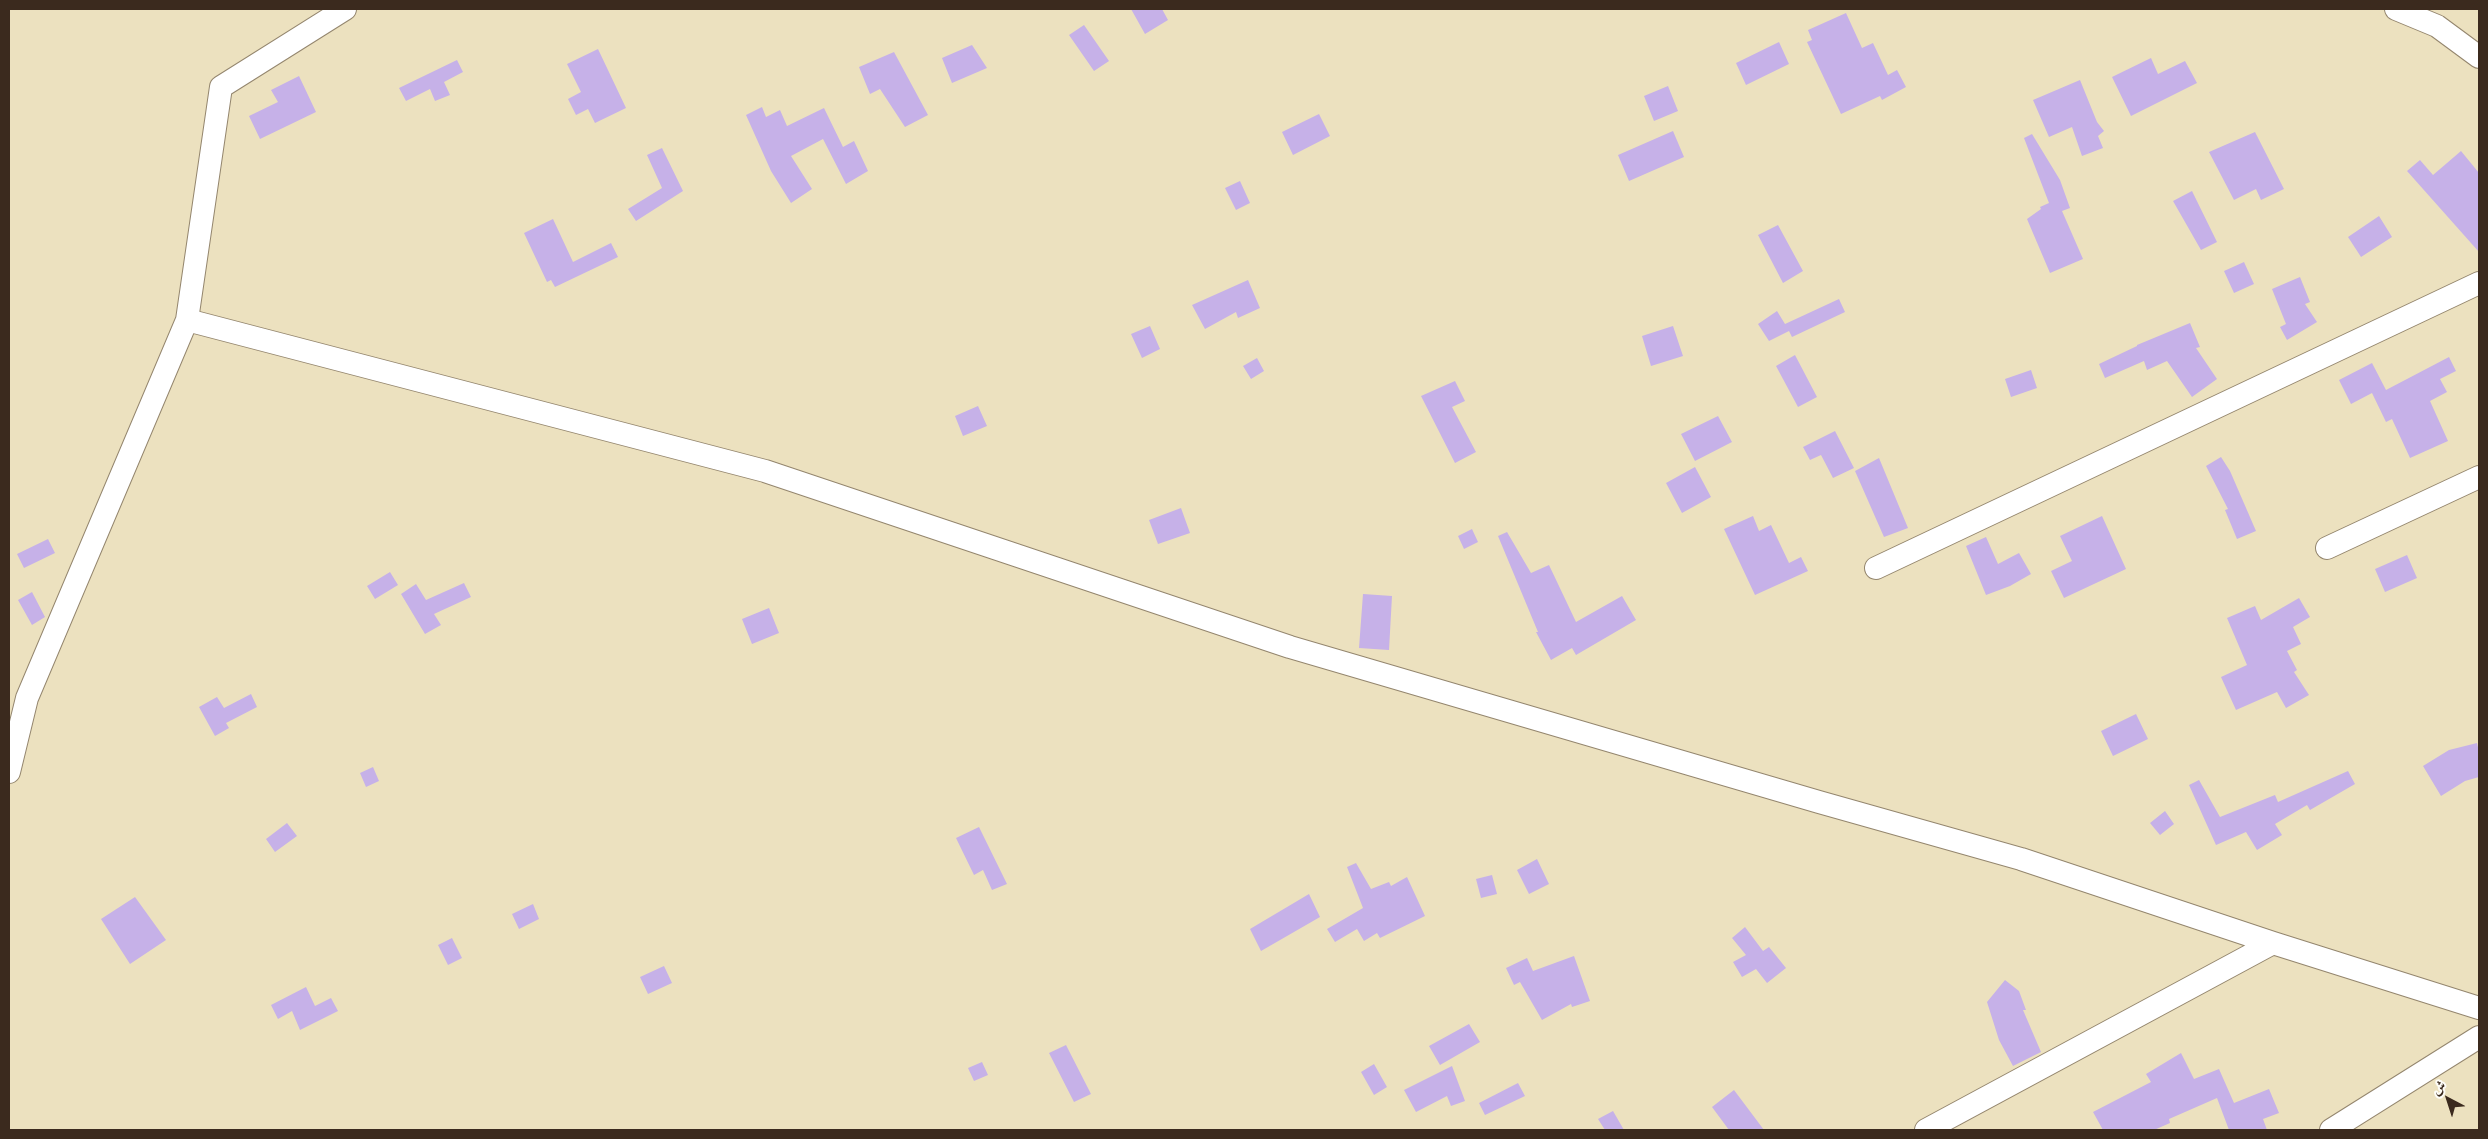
<!DOCTYPE html>
<meta charset="utf-8">
<style>
body{margin:0}
#map{position:relative;width:2488px;height:1139px;overflow:hidden;background:#ece1bf;font-family:"EB Garamond",Amiri,serif}
canvas{display:block}
.frame{position:absolute;inset:0;border:10px solid #3b2a1e;pointer-events:none}
.north{position:absolute;left:2423px;top:1074px;width:50px;height:50px;-webkit-text-stroke:4px #fdfcf7;paint-order:stroke;rotate:320deg;font-size:14px;font-weight:700;line-height:20px;text-align:center;color:#3b2a1e}
.north::after{content:'';display:block;margin:auto;width:18px;height:22px;background:#3b2a1e;clip-path:polygon(50% 0,100% 100%,50% 72%,0 100%)}
</style>
<div id="map">
<canvas width="2488" height="1139"></canvas>
<div class="frame"></div>
<div class="north">ش</div>
</div>
<script>
const ctx = document.querySelector('canvas').getContext('2d');
ctx.lineJoin = 'round';
function fillPath(path, color) {
  ctx.fillStyle = color;
  ctx.fill(path, 'evenodd');
}
function stroke(path, color, width, dash) {
  ctx.strokeStyle = color;
  ctx.lineWidth = width;
  ctx.lineCap = dash ? 'butt' : 'round';
  ctx.setLineDash(dash || []);
  ctx.stroke(path);
}
fillPath(new Path2D(`
 M1131,9H1162L1168,20L1145,34Z
 M1846,13L1862,48L1873,43L1888,75L1897,70L1906,87L1882,100L1880,96L1841,114L1807,42L1812,40L1808,30Z
 M1084,25L1109,61L1094,71L1069,35Z
 M1779,42L1789,64L1746,85L1736,63Z
 M972,45L987,68L952,83L942,58Z
 M598,49L626,108L595,123L588,109L576,115L568,99L581,92L567,64Z
 M894,52L928,115L905,127L880,89L870,94L859,67Z
 M2151,58L2158,74L2185,61L2197,83L2131,116L2112,77Z
 M457,60L463,72L444,82L450,95L435,101L430,89L406,101L399,88Z
 M299,76L316,112L260,139L249,116L278,102L271,90Z
 M2080,80L2097,122L2104,131L2098,136L2103,148L2082,156L2072,127L2049,137L2033,100Z
 M1668,86L1678,111L1654,121L1644,96Z
 M762,107L766,117L780,110L787,126L824,108L843,147L854,141L868,171L846,184L823,139L791,156L812,189L791,203L771,171L746,115Z
 M1319,114L1330,136L1293,155L1282,132Z
 M1673,131L1684,157L1629,181L1618,155Z
 M2255,132L2284,189L2261,200L2256,189L2234,200L2209,152Z
 M2032,134L2060,180L2070,208L2062,211L2083,259L2050,273L2027,219L2041,209L2040,207L2049,203L2024,138Z
 M662,148L683,191L636,221L628,209L662,188L647,155Z
 M2461,151L2479,173V252L2407,171L2420,160L2433,175Z
 M1240,181L1250,203L1236,210L1225,188Z
 M2192,191L2217,242L2201,250L2173,201Z
 M2379,216L2392,237L2361,257L2348,237Z
 M553,219L573,262L611,243L618,257L555,287L551,280L547,282L524,233Z
 M1778,225L1803,271L1783,283L1758,235Z
 M2244,262L2254,284L2234,293L2224,271Z
 M2300,277L2310,302L2305,304L2317,322L2287,340L2280,327L2286,324L2272,289Z
 M1248,280L1260,308L1238,318L1236,312L1205,329L1192,305Z
 M1839,299L1845,312L1792,337L1789,331L1769,341L1758,324L1777,311L1785,324Z
 M2190,323L2200,347L2196,348L2217,379L2192,397L2167,361L2147,370L2144,361L2105,378L2099,364L2137,346V345Z
 M1150,326L1160,349L1142,358L1131,334Z
 M1673,326L1683,356L1651,366L1642,336Z
 M1795,355L1817,397L1798,407L1776,366Z
 M2449,357L2456,371L2440,379L2447,392L2430,401L2448,441L2410,458L2392,419L2386,422L2372,393L2351,404L2339,380L2372,363L2386,390Z
 M1257,358L1264,371L1251,379L1243,366Z
 M2031,370L2037,388L2011,397L2005,379Z
 M1455,381L1465,401L1452,407L1476,452L1455,463L1421,396Z
 M978,406L987,426L963,436L955,416Z
 M1718,416L1732,442L1695,461L1681,434Z
 M1835,431L1854,468L1833,478L1821,455L1810,460L1803,447Z
 M2221,457L2230,471L2256,531L2237,539L2225,510L2228,509L2206,466Z
 M1879,458L1908,528L1884,537L1855,471Z
 M1695,467L1711,497L1682,513L1666,483Z
 M1181,508L1190,533L1158,544L1149,520Z
 M1753,516L1759,531L1771,525L1789,563L1801,557L1808,571L1755,595L1724,529Z
 M2102,516L2126,569L2064,598L2051,571L2072,561L2060,536Z
 M1472,529L1478,542L1464,549L1458,536Z
 M1507,532L1531,573L1549,565L1576,622L1622,596L1636,620L1576,655L1572,648L1551,660L1536,632H1538L1498,536Z
 M1986,537L1998,564L2019,553L2031,574L2010,586L1986,595L1966,546Z
 M48,539L55,553L24,568L17,554Z
 M2407,555L2417,578L2385,592L2375,569Z
 M390,572L398,585L375,599L367,586Z
 M464,583L471,597L434,614L441,625L425,634L401,594L416,584L426,600Z
 M32,592L45,617L32,625L18,600Z
 M1363,594L1392,596L1389,650L1359,648Z
 M2299,598L2310,617L2293,627L2301,644L2287,651L2297,670L2294,672L2309,695L2286,708L2277,692L2236,710L2221,677L2247,665L2227,618L2255,606L2261,620Z
 M769,608L779,633L752,644L742,619Z
 M251,694L257,707L226,723L229,728L215,736L199,707L217,697L224,708Z
 M2136,714L2148,739L2113,756L2101,731Z
 M2477,743L2479,752V777L2465,781L2441,796L2423,766L2449,750Z
 M373,767L379,781L366,787L360,773Z
 M2348,771L2355,784L2310,810L2307,805L2275,824L2282,835L2257,850L2246,832L2216,845L2189,785L2199,780L2220,817L2275,795L2278,802Z
 M2165,811L2174,824L2160,835L2150,823Z
 M287,823L297,836L275,852L266,839Z
 M979,827L1007,884L992,890L983,870L974,875L956,838Z
 M1537,859L1549,884L1529,894L1517,870Z
 M1356,863L1371,889L1389,882L1391,886L1407,877L1425,916L1380,938L1377,933L1364,941L1357,929L1335,942L1327,929L1363,908L1347,867Z
 M1492,875L1497,894L1481,898L1476,879Z
 M1309,894L1320,917L1261,951L1250,929Z
 M135,897L166,940L130,964L101,919Z
 M533,904L539,919L519,929L512,914Z
 M1745,927L1763,951L1769,947L1786,968L1767,983L1756,969L1742,977L1733,962L1746,955L1732,938Z
 M452,938L462,958L448,965L438,945Z
 M1574,956L1590,1001L1572,1007L1571,1004L1542,1020L1520,982L1514,985L1506,968L1527,958L1533,971Z
 M664,966L672,983L648,994L640,977Z
 M2005,980L2019,991L2026,1010H2023L2041,1052L2013,1066L1999,1040L1987,1002Z
 M306,987L315,1006L331,998L338,1011L300,1030L292,1011L278,1019L271,1005Z
 M1469,1024L1480,1042L1440,1065L1429,1046Z
 M1066,1045L1091,1094L1074,1102L1049,1053Z
 M2181,1053L2194,1079L2219,1069L2234,1103L2269,1089L2279,1113L2263,1119L2267,1130H2229L2217,1098L2169,1119L2170,1123L2154,1130H2103L2093,1112L2151,1082L2146,1074Z
 M982,1062L988,1075L974,1081L968,1068Z
 M1374,1064L1387,1087L1374,1095L1361,1072Z
 M1452,1066L1465,1101L1451,1106L1447,1096L1416,1112L1404,1090Z
 M1518,1083L1525,1096L1485,1115L1479,1103Z
 M1734,1090L1764,1130H1729L1712,1107Z
 M1613,1111L1624,1130H1605L1598,1119Z`), '#c6b1e8');
const minor = new Path2D(`
 M2396,9L2437,26L2479,57
 M187,320L765,471L1290,647L1819,802L2021,859L2273,943L2479,1008
 M2327,548L2479,477
 M1876,568L2479,283
 M9,772L27,698L187,320L221,87L345,9
 M1926,1130L2273,943
 M2331,1130L2479,1037`);
stroke(minor, '#94866e', 24);
stroke(minor, '#fff', 22);
</script>
